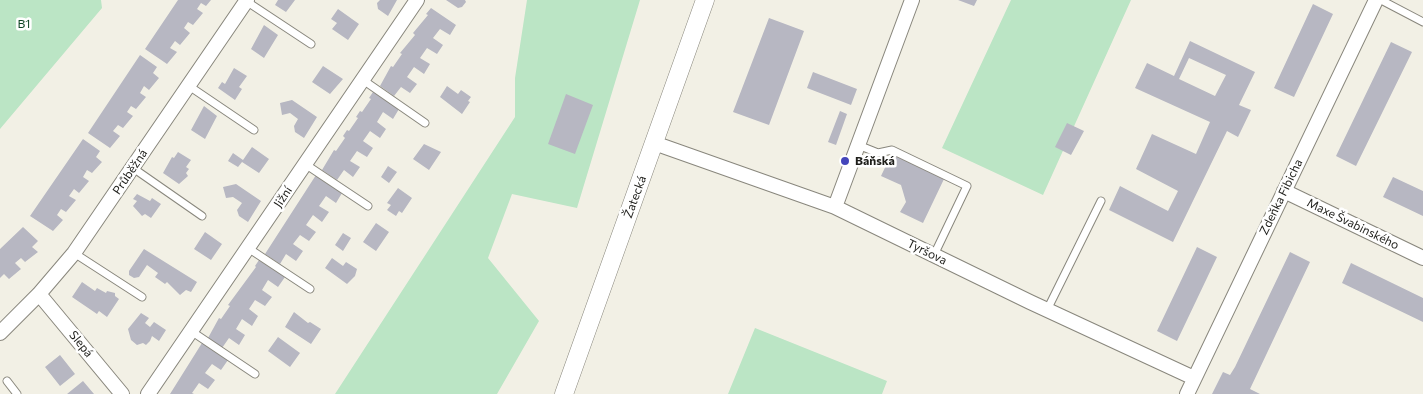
<!DOCTYPE html>
<meta charset="utf-8">
<style>
body{margin:0}
canvas{display:block;background:#f2f0e5}
</style>
<canvas width="1423" height="394"></canvas>
<script>
const ctx = document.querySelector('canvas').getContext('2d');
ctx.lineJoin = 'round';
function fillPath(path, color) {
  ctx.fillStyle = color;
  ctx.fill(path, 'evenodd');
}
function stroke(path, color, width, dash) {
  ctx.strokeStyle = color;
  ctx.lineWidth = width;
  ctx.lineCap = dash ? 'butt' : 'round';
  ctx.setLineDash(dash || []);
  ctx.stroke(path);
}
function drawText(font, color, halo, rows, align = 'center') {
  ctx.font = font + ' Commissioner,sans-serif';
  ctx.lineWidth = 5;
  ctx.setLineDash([]);
  ctx.textBaseline = 'middle';
  ctx.strokeStyle = halo;
  ctx.fillStyle = color;
  for (const [text, x, y, turn = 0] of rows) {
    ctx.save();
    ctx.translate(x, y);
    ctx.rotate((+turn || 0) * Math.PI / 180);
    ctx.textAlign = isNaN(turn) ? turn : align;
    if (halo) ctx.strokeText(text, 0, 0);
    ctx.fillText(text, 0, 0);
    ctx.restore();
  }
}
fillPath(new Path2D(`
 M0,0H101L102,8L0,129Z
 M527,0H640L577,208L512,194L488,258L539,321L497,394H335L515,117V78Z
 M1011,0H1131L1043,195L942,148Z
 M755,328L887,381L882,394H728Z`), '#bbe5c5');
fillPath(new Path2D(`
 M178,0H211L206,6L201,3L197,9L203,13L193,25L188,22L184,28L190,33L180,45L175,41L170,48L177,52L167,64L145,49Z
 M278,0H295L286,12L275,5Z
 M380,0H397L388,16L378,9L377,3Z
 M446,0H465L466,2L462,7L458,8Z
 M958,0H977L974,6Z
 M1313,4L1333,14L1294,97L1274,88Z
 M431,8L456,25L450,35L440,29L433,38L443,45L437,54L427,48L420,58L430,64L424,74L414,67L407,77L417,84L410,93L401,87L394,96L380,86L391,66L393,67L402,54L400,53L415,35L413,33L428,15L426,14Z
 M338,9L359,24L348,40L332,29L337,23L331,19Z
 M769,18L804,31L769,125L733,112Z
 M264,25L278,35L264,58L251,49Z
 M1190,41L1255,72L1239,105L1251,110L1238,137L1227,131L1173,242L1109,210L1120,186L1168,211L1178,191L1136,169L1152,134L1196,154L1210,122L1135,88L1147,63L1174,76ZM1189,58L1226,75L1215,96L1179,79Z
 M1391,42L1412,52L1356,166L1336,156Z
 M140,55L157,67L153,73L159,78L149,90L144,86L140,93L146,97L136,109L131,106L127,112L133,116L123,128L118,125L113,131L120,136L110,148L88,133Z
 M323,66L343,79L330,94L312,82Z
 M234,68L247,76L239,87L242,89L235,100L218,88L222,82L225,84Z
 M813,72L857,89L851,105L807,88Z
 M447,86L458,94L461,90L471,97L468,101L470,102L462,114L440,97Z
 M373,92L399,109L393,119L383,112L377,122L386,129L380,138L370,131L363,141L373,148L367,157L357,151L350,161L360,167L353,177L344,170L337,180L322,170L334,150L336,151L345,138L343,136L347,130L349,131L358,118L356,117L360,111L362,112L371,99L369,98Z
 M566,94L593,105L575,154L548,144Z
 M292,100L317,117L304,138L295,132L294,126L298,119L290,113L282,115L280,103Z
 M204,106L217,116L205,139L191,130Z
 M840,111L847,114L836,145L828,142Z
 M1067,123L1084,131L1071,155L1055,147Z
 M83,139L100,151L96,157L102,162L92,173L87,170L83,177L89,181L79,193L74,189L69,196L76,200L66,212L61,209L57,215L63,220L53,231L30,216Z
 M424,144L441,152L429,170L413,159Z
 M252,147L269,159L259,173L242,162L238,167L228,161L233,153L243,160Z
 M178,152L191,160L186,167L189,169L186,173L188,176L179,184L163,173L172,157L174,158Z
 M892,153L944,179L923,223L900,212L906,202L901,185L881,176Z
 M388,166L397,172L389,183L381,177Z
 M316,175L342,193L336,203L326,196L319,206L329,212L322,222L313,215L306,225L316,232L309,241L300,235L293,244L303,251L296,261L286,254L280,264L265,254Z
 M1393,177L1423,191V216L1383,197Z
 M236,184L261,201L248,222L239,216L237,210L242,203L233,197L226,198L223,187Z
 M398,188L412,198L402,213L399,211L396,216L387,210L391,205L387,203Z
 M137,194L150,201L152,198L161,204L151,218L145,214L142,216L133,206L137,201L133,199Z
 M376,223L389,232L376,251L363,242Z
 M23,227L38,241L32,247L38,252L25,262L21,258L15,263L21,269L9,279L4,274L0,278V249Z
 M205,232L222,244L211,260L194,249Z
 M343,233L351,238L343,251L335,245Z
 M1197,247L1217,257L1177,341L1157,331Z
 M144,249L197,282L191,292L186,290L180,295L167,282L165,284L155,277L158,273L147,265L139,277L134,278L129,275V271Z
 M1290,252L1310,262L1250,389L1260,394H1212L1223,372L1230,375L1235,367Z
 M332,258L343,266L346,262L357,269L355,276L347,284L325,268Z
 M259,260L285,277L278,287L268,280L262,290L272,297L265,306L255,300L249,309L258,316L252,326L242,319L236,329L245,335L239,345L229,338L222,348L208,338L219,318L221,319L230,306L228,305L256,267L255,266Z
 M1351,263L1423,298V322L1342,283Z
 M82,282L95,291L97,288L106,293L107,291L115,293V296L119,299L107,317L99,311L97,314L72,297Z
 M294,312L308,323L310,322L321,329L311,344L285,327Z
 M141,313L149,318L145,323L150,327L154,322L166,330L159,341L152,336L150,341L146,345L143,343L137,345L131,340L128,329Z
 M278,337L300,353L290,367L268,351Z
 M202,343L228,360L221,370L212,364L205,373L215,380L208,389L199,383L192,393L194,394H170Z
 M60,355L75,374L60,386L45,367Z
 M83,381L94,394H67Z`), '#b7b7c2');
const service = new Path2D(`
 M1381,0L1423,22
 M246,1L311,44
 M363,80L425,123
 M189,86L254,130
 M858,145L878,153L892,150L967,186L934,255
 M305,164L368,206
 M133,168L202,216
 M248,248L310,289
 M74,253L142,297
 M1047,310L1101,201
 M191,331L255,374
 M7,381L17,394`);
const minor = new Path2D(`
 M654,143L835,207L1030,302L1194,378
 M1284,191L1423,258
 M835,207L912,0
 M39,294L122,394
 M0,333L39,294L74,253L247,0
 M148,394L417,0
 M1187,394L1376,0`);
const tertiary = new Path2D(`
 M564,394L705,0`);
stroke(service, '#89877d', 9);
stroke(minor, '#89877d', 16);
stroke(tertiary, '#89877d', 19);
stroke(service, '#fff', 7);
stroke(minor, '#fff', 14);
stroke(tertiary, '#fff', 18);
for (const [x, y, r, color] of [
 [845,161,5,"#4445ba"]
]) {
  const dot = new Path2D();
  dot.arc(x, y, r, 0, 2 * Math.PI);
  ctx.fillStyle = color;
  ctx.fill(dot);
  stroke(dot, '#fff', 2);
}
drawText('12px', '#0d4523', '#fff', [
 ["B1",24,24]
]);
drawText('bold 12px', '#1e1e1a', '#fff', [
 ["Báňská",855,161]
], 'left');
drawText('12px', '#1e1e1a', '#fff', [
 ["Průběžná",130,172,-56],
 ["Jižní",283,197,-56],
 ["Žatecká",635,197,-70],
 ["Zdeňka Fibicha",1281,197,-64],
 ["Maxe Švabinského",1353,224,26],
 ["Tyršova",927,252,26],
 ["Slepá",81,344,51]
]);
</script>
